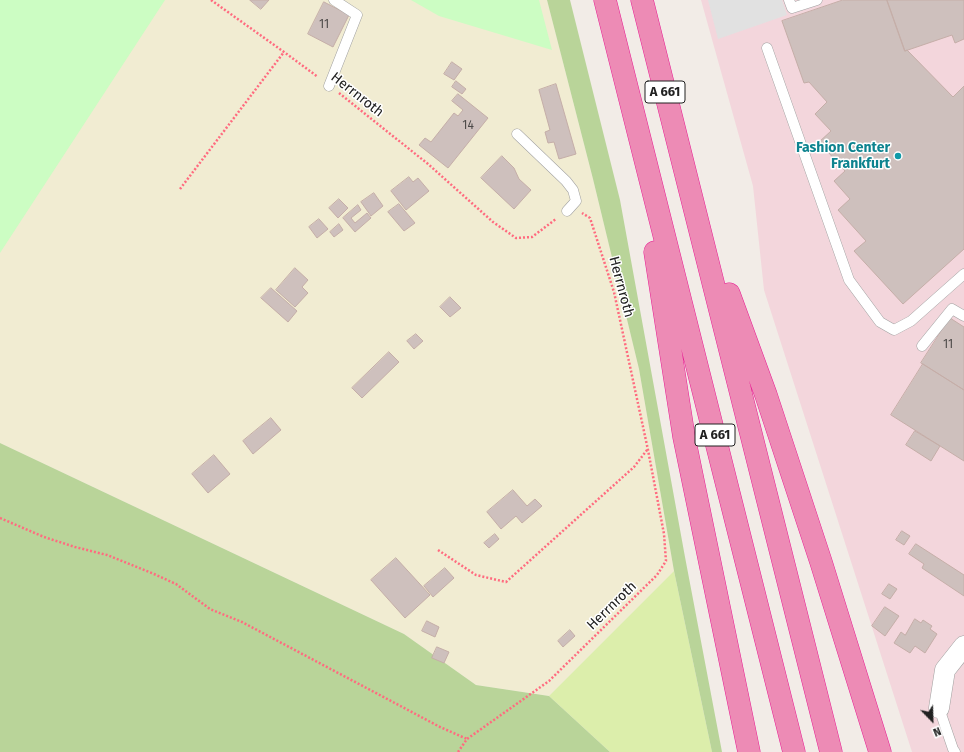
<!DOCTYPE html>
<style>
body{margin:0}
#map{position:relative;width:964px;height:752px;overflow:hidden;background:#f2ece7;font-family:"Fira Sans",sans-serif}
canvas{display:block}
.north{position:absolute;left:912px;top:700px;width:40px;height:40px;-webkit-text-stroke:3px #fff;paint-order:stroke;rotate:157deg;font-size:11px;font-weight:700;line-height:16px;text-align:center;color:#212121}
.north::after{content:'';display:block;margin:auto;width:14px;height:18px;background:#212121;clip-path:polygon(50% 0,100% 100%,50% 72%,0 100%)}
</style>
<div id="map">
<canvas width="964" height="752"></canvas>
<div class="north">N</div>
</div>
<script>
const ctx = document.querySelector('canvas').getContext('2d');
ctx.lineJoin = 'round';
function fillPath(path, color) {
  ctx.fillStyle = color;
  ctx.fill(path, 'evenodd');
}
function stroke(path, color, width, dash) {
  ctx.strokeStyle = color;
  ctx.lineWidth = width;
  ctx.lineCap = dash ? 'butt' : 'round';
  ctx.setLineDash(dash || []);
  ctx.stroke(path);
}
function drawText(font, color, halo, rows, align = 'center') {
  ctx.font = font + ' "Fira Sans",sans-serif';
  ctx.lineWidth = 3;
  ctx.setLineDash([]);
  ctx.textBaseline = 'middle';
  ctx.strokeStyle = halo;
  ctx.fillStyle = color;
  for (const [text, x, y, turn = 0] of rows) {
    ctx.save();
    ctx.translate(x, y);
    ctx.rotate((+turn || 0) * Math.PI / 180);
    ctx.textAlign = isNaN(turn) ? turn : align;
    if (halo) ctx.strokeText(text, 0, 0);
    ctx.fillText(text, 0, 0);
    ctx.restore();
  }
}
fillPath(new Path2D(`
 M701,0H964V752H912L764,290L753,186Z`), '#f3d6dc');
fillPath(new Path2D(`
 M155,0H547L593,179L639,369L674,571L549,696L476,685L404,634L0,443V244Z`), '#f1ecd2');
fillPath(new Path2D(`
 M674,571L712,752H610L549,696Z`), '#dceeab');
fillPath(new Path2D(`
 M547,0H570L620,200L685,557L722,752H712L674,571L639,369L593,179Z
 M0,443L404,634L476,685L549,696L610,752H0Z`), '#b9d499');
fillPath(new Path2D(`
 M0,0H165L0,253Z
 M411,0H539L552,50L439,16Z`), '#ccfdc3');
fillPath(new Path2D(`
 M708,0H782L787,15L718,39Z`), '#e1e1e1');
const building = new Path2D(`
 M250,0H269L261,9Z
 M843,0H887L905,51L907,50L953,97L964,86V249L903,304L854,251L866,241L838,210L850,199L834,181L845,171L819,142L831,131L815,114L827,102L809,82L804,83L782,21Z
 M887,0H964V39L955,43L952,35L905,51Z
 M324,2L349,15L333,47L308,34Z
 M452,62L462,69L454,80L444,74Z
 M456,81L466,89L462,94L452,87Z
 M556,84L576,154L559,159L554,142L548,143L545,132L550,130L539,90Z
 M458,94L488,118L448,168L419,145L425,138L431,142L454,113L458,116L463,110L452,101Z
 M502,156L514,168L519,179L531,190L514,209L481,178Z
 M409,177L413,182L418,178L429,191L406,210L391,191Z
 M374,193L383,206L371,216L361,202Z
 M339,199L348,208L338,218L329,208Z
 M399,204L415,223L404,231L388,212Z
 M358,205L361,210L351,218L355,223L367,213L371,218L355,232L343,218Z
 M319,219L328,229L317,238L309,227Z
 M339,224L343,230L334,237L330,232Z
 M295,268L308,280L302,287L308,293L295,307L276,290Z
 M271,288L297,311L288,322L261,298Z
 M450,297L461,308L450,317L440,307Z
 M950,318L964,327V390L921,363Z
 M416,334L423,341L414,349L407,341Z
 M389,352L399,362L362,398L352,388Z
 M923,364L964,390V461L891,415Z
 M271,418L281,430L253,454L243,441Z
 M915,431L940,446L931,461L906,445Z
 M214,455L230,474L208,493L192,474Z
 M513,490L527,506L535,499L542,506L522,523L516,516L501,529L487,512Z
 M902,531L910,536L904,545L896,540Z
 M495,534L499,539L489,548L484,543Z
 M916,544L964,575V596L922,568L924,564L909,554Z
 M396,558L430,595L405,618L371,580Z
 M445,568L454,578L433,597L424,586Z
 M889,584L897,589L890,599L882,594Z
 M885,607L899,616L885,636L872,626Z
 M915,619L921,623L923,620L932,626L930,629L937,634L925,653L915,646L910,653L894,643L901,632L905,635Z
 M427,621L439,627L435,637L422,631Z
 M570,630L575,636L563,647L558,641Z
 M437,647L449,652L444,663L432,658Z`);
fillPath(building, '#cec0bd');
stroke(building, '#c5aea8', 1);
const lane = new Path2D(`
 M789,0L792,8L817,0
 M767,48L849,280L880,322L894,330L911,321L964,274
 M329,86L357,15L334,0
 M517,134L566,181L573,190L576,201L567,211
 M922,346L952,309L964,316
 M939,708L953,749L955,752`);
const street = new Path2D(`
 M939,708L945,670L964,646`);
const highway = new Path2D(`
 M605,0L794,752
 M642,0L831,752
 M655,252L684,437L749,752
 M729,294L766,395L821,562L880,752`);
stroke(lane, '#a2a2a2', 11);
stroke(street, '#a2a2a2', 21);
stroke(highway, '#e71d93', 23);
stroke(new Path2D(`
 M211,0L284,52L318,77
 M339,93L428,164L493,222L516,238L532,237L556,219
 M180,189L284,52
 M0,518L44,537L75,547L107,555L154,574L176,584L210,609L242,622L440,727L467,739
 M438,550L476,575L506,582L634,467L647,450
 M458,752L467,739L549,681L657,575L666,561L664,534L648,450L614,292L590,218L582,213`), '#ff6b7f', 2.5, [2, 2]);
stroke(lane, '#fff', 10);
stroke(street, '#fff', 20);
stroke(highway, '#ed8bb5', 22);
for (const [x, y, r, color] of [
 [898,156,4,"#0f9aa8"]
]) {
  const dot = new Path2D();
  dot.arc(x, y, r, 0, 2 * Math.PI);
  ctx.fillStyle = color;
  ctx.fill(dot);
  stroke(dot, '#fff', 1.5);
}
drawText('12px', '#4c4948', null, [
 ["11",324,25],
 ["14",468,126],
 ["11",948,345]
]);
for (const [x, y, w] of [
 [665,92,40],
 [715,435,40]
]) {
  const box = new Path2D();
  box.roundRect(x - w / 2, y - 11, w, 22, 3);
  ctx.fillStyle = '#fff';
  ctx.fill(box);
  stroke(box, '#212121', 1);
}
drawText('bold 13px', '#212121', null, [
 ["A 661",665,92],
 ["A 661",715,435]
]);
drawText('14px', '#212121', '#fff', [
 ["Herrnroth",357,95,38],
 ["Herrnroth",621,287,75],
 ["Herrnroth",612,606,-44]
]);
drawText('bold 14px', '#0d838f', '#fff', [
 ["Fashion Center",890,148],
 ["Frankfurt",890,164]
], 'right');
</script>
